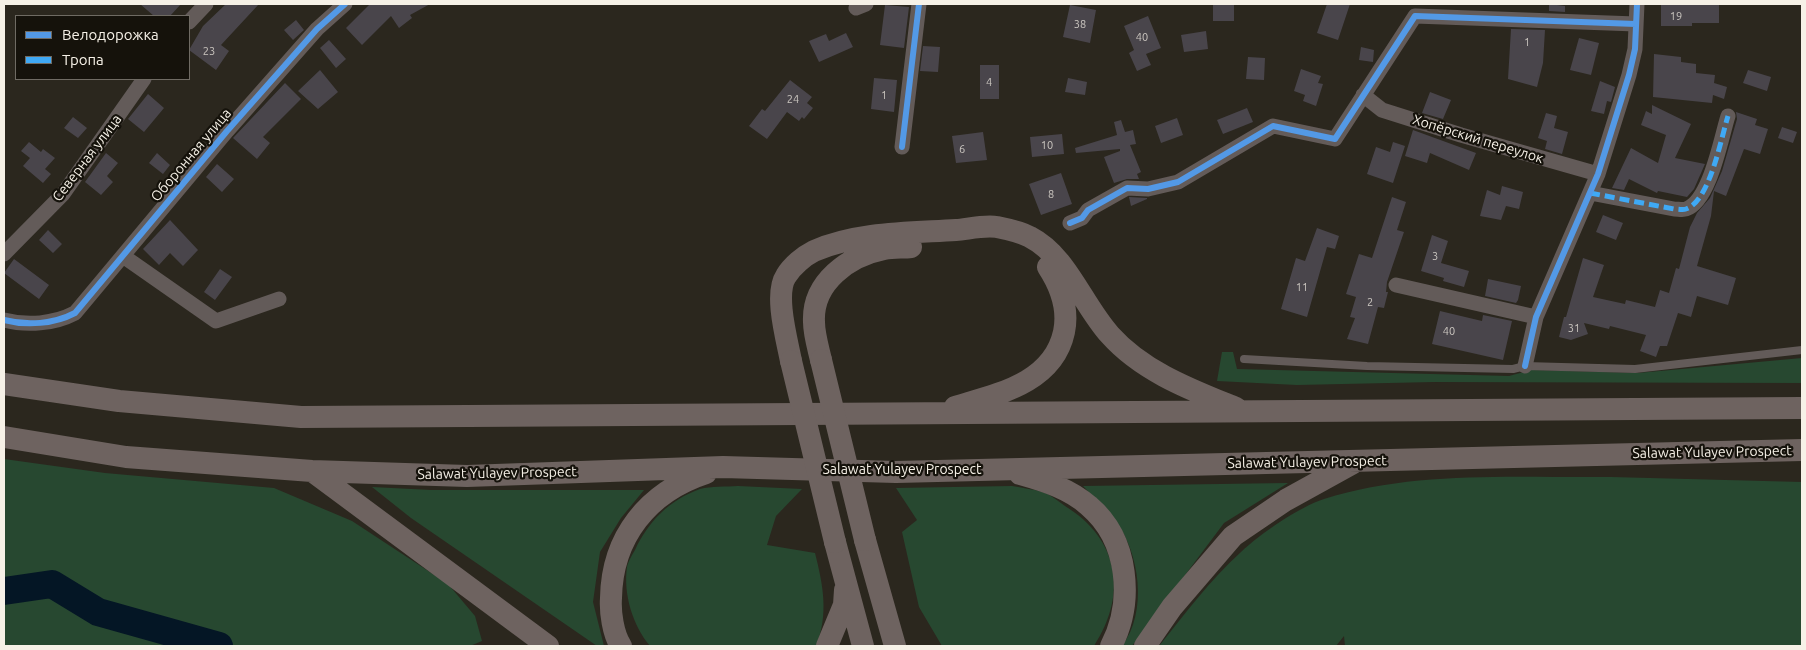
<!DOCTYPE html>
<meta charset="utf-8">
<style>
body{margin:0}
#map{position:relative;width:1806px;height:650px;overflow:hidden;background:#2b271e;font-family:Ubuntu,sans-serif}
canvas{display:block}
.frame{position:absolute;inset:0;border:5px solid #f6f1e7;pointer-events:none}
.legend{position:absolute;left:15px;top:15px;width:175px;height:65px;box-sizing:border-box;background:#15120b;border:1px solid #6f6b63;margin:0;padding:6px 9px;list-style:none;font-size:15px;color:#f6f1e7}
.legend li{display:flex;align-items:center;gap:10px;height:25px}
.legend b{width:25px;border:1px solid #6f6b63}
</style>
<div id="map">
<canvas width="1806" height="650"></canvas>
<div class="frame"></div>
<ul class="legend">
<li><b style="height:6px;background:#5399e6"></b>Велодорожка</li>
<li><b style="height:6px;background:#3fa9f5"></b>Тропа</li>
</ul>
</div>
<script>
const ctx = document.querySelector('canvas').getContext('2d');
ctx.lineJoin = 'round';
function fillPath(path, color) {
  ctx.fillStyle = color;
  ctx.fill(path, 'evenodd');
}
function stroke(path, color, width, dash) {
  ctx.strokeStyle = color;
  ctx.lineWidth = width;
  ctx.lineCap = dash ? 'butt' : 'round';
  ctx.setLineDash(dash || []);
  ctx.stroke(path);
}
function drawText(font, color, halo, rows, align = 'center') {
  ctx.font = font + ' Ubuntu,sans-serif';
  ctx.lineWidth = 4.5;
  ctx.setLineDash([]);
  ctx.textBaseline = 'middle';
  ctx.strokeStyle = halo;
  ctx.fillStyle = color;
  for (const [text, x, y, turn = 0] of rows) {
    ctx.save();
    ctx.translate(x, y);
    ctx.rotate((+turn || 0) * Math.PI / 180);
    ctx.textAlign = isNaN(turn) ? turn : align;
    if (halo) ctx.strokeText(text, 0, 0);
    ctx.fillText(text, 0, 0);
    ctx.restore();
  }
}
fillPath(new Path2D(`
 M1222,352H1233L1237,369L1509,376L1531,370L1638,373L1802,358V383L1434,382L1297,385L1217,381Z
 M4,459L105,473L274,488L352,521L448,584L475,616L482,641L470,646H4Z
 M1611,477L1802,482V646H1345L1344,636L1336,646H1159C1185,614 1210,580 1241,552C1260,534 1299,507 1324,499C1415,470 1517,478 1611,477Z
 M1288,483L1224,523L1132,646H1122C1148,612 1140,553 1115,520C1105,508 1094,498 1083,486Z
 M738,486L802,489L776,516L767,545L815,553C823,585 829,614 816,646H650C633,626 623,594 627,567C628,562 632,555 635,550C648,522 669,500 700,489C711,486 726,487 738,486Z
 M1012,486C1022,488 1033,489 1042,492C1050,494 1058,501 1065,506C1119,539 1128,594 1094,646H942L919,607L902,532L917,520L896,488Z
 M372,487L431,490H644L621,518L600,552L593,602L604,646H597L411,518Z`), '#274830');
stroke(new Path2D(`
 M4,591L52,584L98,612L219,646`), '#041625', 28);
fillPath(new Path2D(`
 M140,4H181L170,16H154Z
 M226,4H259L221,45L229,51L216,70L189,50L203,26Z
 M370,4H430L410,15L412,18L399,28L391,16L362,45L346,28Z
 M1213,4H1234V21H1213Z
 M1327,4H1350L1338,40L1317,33Z
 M1549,4L1565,6V12L1549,11Z
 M1719,4V23H1692V26H1661V5Z
 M885,5L909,7L904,48L880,45Z
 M1070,5L1096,10L1090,43L1063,37Z
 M1148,16L1161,48L1146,54L1151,65L1137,71L1129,53L1134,50L1124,26Z
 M296,20L304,30L293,40L284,30Z
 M1511,29L1545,30L1543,63L1537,87L1508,79Z
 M1206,31L1208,49L1184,52L1181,35Z
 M846,33L853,47L819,62L809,41L826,34L829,41Z
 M1579,38L1599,43L1591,75L1570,70Z
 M329,40L346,59L336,68L320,48Z
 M923,46L940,47L938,72L920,71Z
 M1361,47L1374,50L1373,62L1359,60Z
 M1654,54L1681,57V62L1696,64V73L1715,75L1714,83L1727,87L1724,99L1713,95L1712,103L1653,97Z
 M1248,57L1265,58L1264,80L1246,79Z
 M980,65H999V99H980Z
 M1301,69L1321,76L1318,83L1323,84L1316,106L1303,101L1305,95L1294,91Z
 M320,70L338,92L318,109L298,91Z
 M1748,70L1771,77L1767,91L1743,83Z
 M874,78L897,80L894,112L871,109Z
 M1068,78L1087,82L1085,95L1065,92Z
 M790,80L812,97L807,103L813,108L804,119L802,117L799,121L787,112L767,139L749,126L762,109L765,111Z
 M1600,81L1615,87L1611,102L1607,101L1604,114L1591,111Z
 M285,83L301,99L263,137L270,143L257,159L233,138Z
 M1430,92L1451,100L1443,119L1422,113Z
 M148,94L164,108L144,132L128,119Z
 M1652,105L1691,124L1675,158L1705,164L1694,189L1687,197L1658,191L1657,193L1629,179L1624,190L1612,188L1631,148L1658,163L1666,135L1641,125L1646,111L1652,114Z
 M1247,108L1253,122L1223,134L1217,120Z
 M1736,112L1757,119L1755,125L1768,129L1760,154L1744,149L1726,196L1714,191L1711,216L1697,266L1736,278L1728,305L1697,296L1691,317L1678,313L1667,346H1660L1656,357L1640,351L1646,335L1610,326L1609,329L1584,323L1588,334L1571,340L1559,337L1564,317H1566L1583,258L1604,265L1593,297L1625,304L1626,300L1655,307L1660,290L1669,293L1676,268L1679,269L1690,227L1697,213L1710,198L1722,171L1737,119Z
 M1546,113L1557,116L1554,128L1568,132L1562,154L1545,149L1547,141L1538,138Z
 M73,117L87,128L78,138L64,128Z
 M1177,118L1183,135L1161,143L1155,126Z
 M1121,120L1125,132L1133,130L1136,144L1130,145L1141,172L1137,174L1139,179H1127L1114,183L1104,157L1120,151V149L1076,153L1075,148L1117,135L1114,122Z
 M1782,127L1797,132L1793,143L1778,138Z
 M1413,130L1476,153L1469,170L1430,153L1427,163L1405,156Z
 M983,132L987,160L956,163L952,136Z
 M1062,134L1064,154L1032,157L1030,137Z
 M29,142L41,152L43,149L55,158L45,169L51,174L43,183L23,166L30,158L21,151Z
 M1393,142L1405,146L1393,183L1367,174L1376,147L1390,152Z
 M106,153L118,163L107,176L113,182L101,195L85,182Z
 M157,153L170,165L163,174L149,163Z
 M217,164L234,179L222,192L206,177Z
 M1061,173L1072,204L1041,215L1029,184Z
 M1502,186L1523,192L1519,209L1506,206L1501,220L1480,216L1487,190L1500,195Z
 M1129,197L1147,198V199L1131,206Z
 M1392,197L1406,202L1397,230L1404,232L1387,282L1386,292H1388L1384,308L1378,307L1368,344L1347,339L1355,318L1350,317L1356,297L1346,294L1359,254L1372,258Z
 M1603,215L1623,223L1616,240L1596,232Z
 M170,220L198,250L183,266L170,253L159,265L143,249Z
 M1317,228L1339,236L1335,249L1327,247L1307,317L1281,309L1296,258L1305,261Z
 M48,230L62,244L53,253L39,240Z
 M1432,235L1448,241L1441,263L1469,271L1464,287L1443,281L1444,278L1421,271Z
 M14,259L49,285L39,299L4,273Z
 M220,269L232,277L215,300L204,292Z
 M1488,279L1521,286L1518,300L1516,303L1485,296Z
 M1440,311L1482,321L1483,315L1512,321L1503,360L1432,344Z`), '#49454b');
stroke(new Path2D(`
 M1244,359L1367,366L1513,369L1525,366L1635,369L1802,350`), '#635b59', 8);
stroke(new Path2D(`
 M856,8L866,4
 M189,22L206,4
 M1363,95L1382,110L1461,135L1598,174
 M902,147L919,4
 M1590,193L1674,209C1678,209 1683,210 1686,209C1710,201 1721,138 1728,116
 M1070,223L1082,218L1088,210L1127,188L1148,189L1178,182L1273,126L1335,139L1415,16L1636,24
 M4,254L63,194L144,79
 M123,256L216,321L279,299
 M1396,285L1536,317
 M4,320C27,326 54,324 75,313L227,131L317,29L345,4
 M1525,366L1536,317L1598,174L1629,75L1635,49L1637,4`), '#635b59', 15);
stroke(new Path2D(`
 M821,360C818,347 814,334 814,322C812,282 849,256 884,249C893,247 903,248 911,247
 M791,361C787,340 774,294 786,276C792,266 804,256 814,251C858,232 909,233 956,230C968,229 984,225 997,227C1007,229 1021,232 1030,237C1067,256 1082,304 1110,335C1143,372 1192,390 1236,408
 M4,384L119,401L301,417L1802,408
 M955,407C998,394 1053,383 1064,332C1069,308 1061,287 1048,267
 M4,437L126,457L312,471L467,476L723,467L896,472L1802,450
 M312,471L548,646
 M1020,474C1045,481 1070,489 1089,506C1129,540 1134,602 1111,646
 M865,540L895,646
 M835,542L863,646
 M621,646C613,634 610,612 611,598C612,537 648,492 706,473
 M827,646L844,605L845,590
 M1145,646L1172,607L1233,536L1286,500L1353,463`), '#6e6360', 22);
stroke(new Path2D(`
 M821,360L865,540
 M791,361L835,542`), '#6e6360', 22);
stroke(new Path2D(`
 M1590,193L1674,209C1678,209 1683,210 1686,209C1710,201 1721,138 1728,116`), '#3fa9f5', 5, [10, 5]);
stroke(new Path2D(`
 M902,147L919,4
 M1070,223L1082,218L1088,210L1127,188L1148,189L1178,182L1273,126L1335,139L1415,16L1636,24
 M4,320C27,326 54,324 75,313L227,131L317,29L345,4
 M1525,366L1536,317L1598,174L1629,75L1635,49L1637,4`), '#5399e6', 6);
drawText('11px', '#cbc6c0', null, [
 ["19",1676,16],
 ["38",1080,24],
 ["40",1142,37],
 ["1",1527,42],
 ["23",209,51],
 ["4",989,82],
 ["1",884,95],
 ["24",793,99],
 ["10",1047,145],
 ["6",962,149],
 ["8",1051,194],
 ["3",1435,256],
 ["11",1302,287],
 ["2",1370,302],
 ["31",1574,328],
 ["40",1449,331]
]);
drawText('14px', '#f6f1e7', '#15120b', [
 ["Хопёрский переулок",1478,139,17],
 ["Оборонная улица",191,155,-50],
 ["Северная улица",87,158,-53],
 ["Salawat Yulayev Prospect",1712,452,-1],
 ["Salawat Yulayev Prospect",1307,462,-1],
 ["Salawat Yulayev Prospect",902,469],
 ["Salawat Yulayev Prospect",497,473,-1]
]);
</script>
